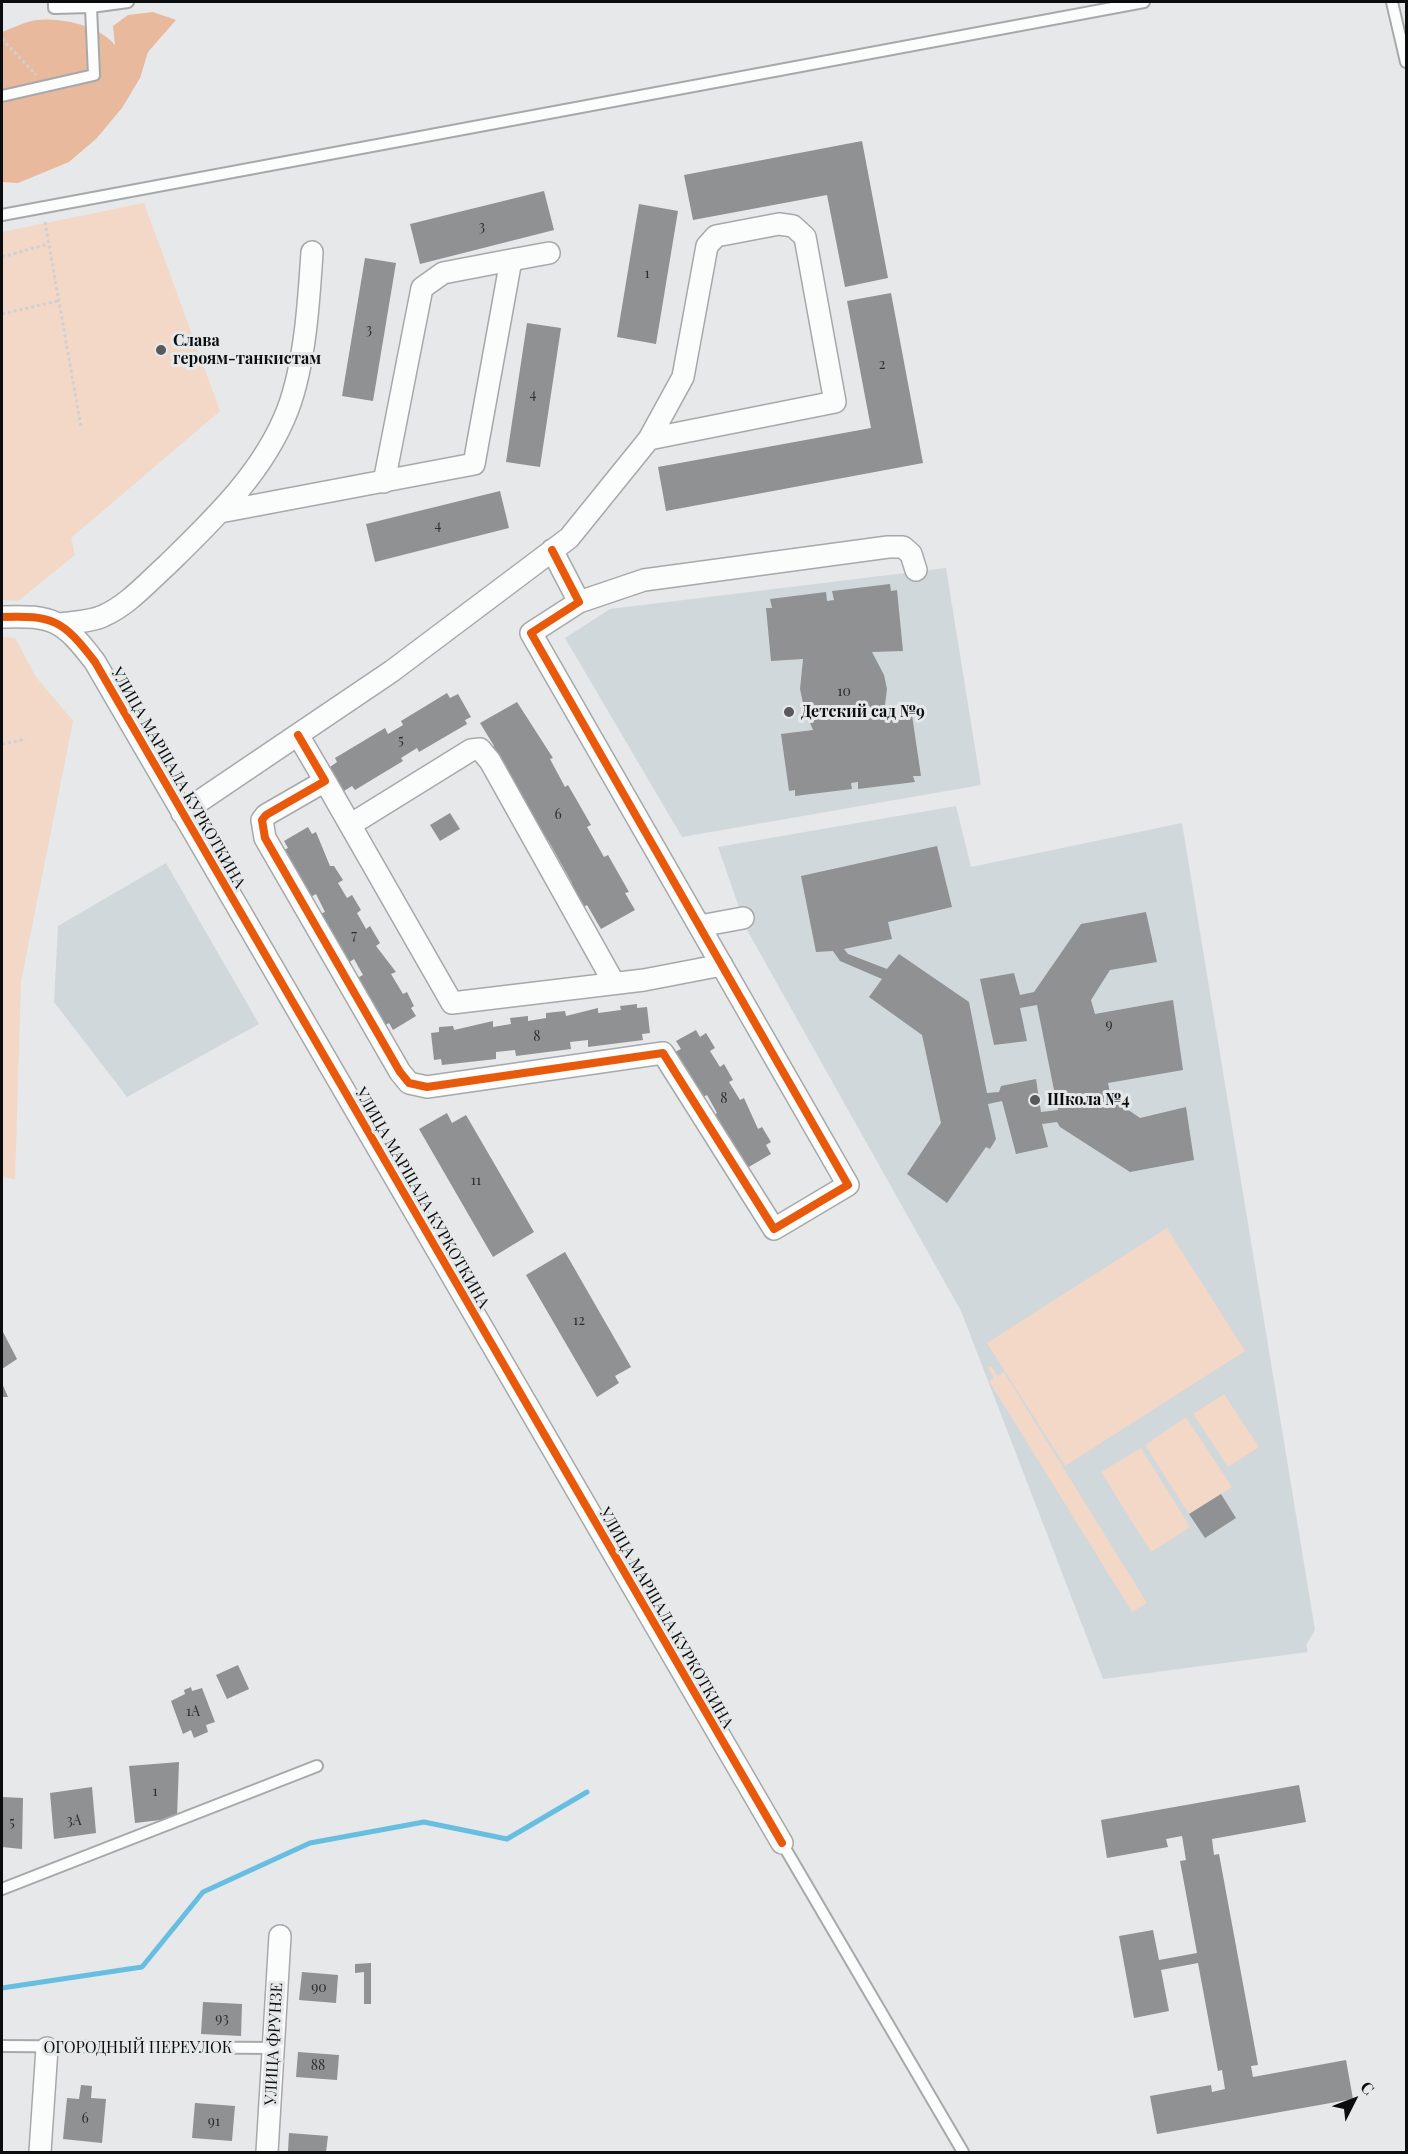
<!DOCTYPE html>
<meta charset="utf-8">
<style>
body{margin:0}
#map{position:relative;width:1408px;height:2154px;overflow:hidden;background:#e6e8e9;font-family:"Playfair Display",serif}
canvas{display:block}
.frame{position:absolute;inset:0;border:3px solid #0b0c0d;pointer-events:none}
.north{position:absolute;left:1324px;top:2070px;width:60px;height:60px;-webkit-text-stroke:4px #e5e9ea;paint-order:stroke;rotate:48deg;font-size:16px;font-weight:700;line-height:24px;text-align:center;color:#0b0c0d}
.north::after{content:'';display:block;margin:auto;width:21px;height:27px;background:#0b0c0d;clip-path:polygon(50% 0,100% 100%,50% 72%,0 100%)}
</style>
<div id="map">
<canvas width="1408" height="2154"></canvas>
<div class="frame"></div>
<div class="north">С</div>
</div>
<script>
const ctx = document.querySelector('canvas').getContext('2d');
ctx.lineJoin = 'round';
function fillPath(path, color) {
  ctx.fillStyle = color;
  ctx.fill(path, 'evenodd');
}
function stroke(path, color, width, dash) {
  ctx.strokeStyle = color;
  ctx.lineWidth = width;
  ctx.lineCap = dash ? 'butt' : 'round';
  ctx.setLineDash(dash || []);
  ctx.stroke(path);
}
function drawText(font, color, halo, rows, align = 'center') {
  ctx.font = font + ' "Playfair Display",serif';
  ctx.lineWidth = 6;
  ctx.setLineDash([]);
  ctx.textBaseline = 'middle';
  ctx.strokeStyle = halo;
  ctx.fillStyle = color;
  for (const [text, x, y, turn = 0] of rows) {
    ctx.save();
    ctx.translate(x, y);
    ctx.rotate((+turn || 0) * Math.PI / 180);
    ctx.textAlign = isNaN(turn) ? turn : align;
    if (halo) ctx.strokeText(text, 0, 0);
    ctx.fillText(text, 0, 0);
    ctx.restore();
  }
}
fillPath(new Path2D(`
 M946,568L981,785L682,837L565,638L610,609Z
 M956,806L971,867L1182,823L1315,1630L1306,1645L1308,1652L1103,1679L961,1311L747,930L718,847Z
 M166,863L259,1024L127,1097L54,1002L58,926Z`), '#d1d8dc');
fillPath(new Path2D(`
 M144,203L220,411L71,538L75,555L18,601L2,600V232Z
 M2,637L15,638L36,677L73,721L21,981L15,1179L2,1177Z
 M1167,1228L1245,1351L1065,1466L987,1343Z
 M991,1366L998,1376L1004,1372L1147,1603L1132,1612L989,1381L994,1378L988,1368Z
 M1224,1394L1259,1447L1228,1467L1193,1414Z
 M1186,1417L1232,1487L1189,1514L1145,1445Z
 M1141,1448L1190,1527L1151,1552L1101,1472Z`), '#f3d7c7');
fillPath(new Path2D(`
 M153,12L176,20L148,52L140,78L122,108L96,139L69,162L18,183L2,182V32C13,28 26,21 37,20C61,17 100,26 115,45L113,26L128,15Z`), '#e8b99d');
stroke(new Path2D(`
 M2,1988L142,1967L203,1892L310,1843L424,1822L507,1839L587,1792`), '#67bee1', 5);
fillPath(new Path2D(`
 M862,141L888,278L845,287L827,195L693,220L684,175Z
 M544,191L554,230L420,264L410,224Z
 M639,204L678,211L656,344L617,337Z
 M365,258L396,263L373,401L342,396Z
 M891,293L923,463L666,511L658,467L871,428L847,301Z
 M527,323L561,328L540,467L506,462Z
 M500,491L509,528L375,562L366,524Z
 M890,584L891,591L897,590L903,651L872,652L884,675L887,689L883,720L912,715L921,776H913L915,782L858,789V782L851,783L852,789L795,796V790L789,791L781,734L813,730L804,708L800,689L803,659L771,661L766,608H772L770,599L826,592L827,601L834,600L832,591Z
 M447,693L450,698L458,694L471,717L465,720L467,724L419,752L417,748L401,758L403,761L355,790L352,786L344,791L330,767L337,762L335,758L385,728L388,734L403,725L401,721Z
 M517,702L553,758L550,759L565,787L568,785L591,825L587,827L604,857L608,855L629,892L625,893L635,910L601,929L587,905L580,909L566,886L572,883L548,840L542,843L526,817L532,814L508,772L503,774L488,749L494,746L480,723Z
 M450,813L460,829L440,841L430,825Z
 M308,827L312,834L316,832L330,866H334L343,880L338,883L347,898L352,895L361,910L357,913L366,929L370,926L380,943L376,946L396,972L391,974L403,994L407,992L414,1006L411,1008L416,1016L393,1030L389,1023L384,1026L357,978L363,975L354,959L348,963L320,914L325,912L316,894L309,898L282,851L288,848L284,841Z
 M937,846L952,907L888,922L892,939L844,949L848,954L887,969L899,954L969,1002L987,1093L999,1092L1001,1086L1036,1079L1041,1112L1058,1110L1037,1005L1020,1008L1027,1041L994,1045L980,979L1014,973L1020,995L1034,992L1081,924L1146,912L1157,962L1110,970L1091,1000L1095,1014L1173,1000L1183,1070L1108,1083L1111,1098L1140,1118L1186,1107L1194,1160L1130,1172L1060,1127L1057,1122L1042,1124L1048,1147L1016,1154L1002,1101L988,1104L996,1139L990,1149L986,1147L947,1203L907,1174L941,1123L922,1035L869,997L882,979L840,961L833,951L816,952L801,876Z
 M637,1004V1008L647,1007L650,1033L642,1034L643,1040L588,1047V1040L570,1042L571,1049L516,1056L515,1050L496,1052V1059L442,1065L441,1059L434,1060L431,1033L439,1032V1027L453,1026L454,1030L493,1021V1027L511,1024L510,1018L528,1016V1021L546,1018V1013L565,1011L566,1016L598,1008V1013L621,1010L620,1006Z
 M696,1030L700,1037L706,1033L715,1048L710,1051L720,1067L724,1064L733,1080L729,1082L740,1100L744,1098L758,1129L762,1127L771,1142L766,1145L771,1154L747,1168L712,1116L717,1113L707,1095L701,1098L675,1052L681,1049L676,1041Z
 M447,1113L452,1123L466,1115L534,1232L493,1257L419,1129Z
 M565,1252L631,1367L615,1376L619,1383L597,1397L526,1275Z
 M2,1330L17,1359L2,1369Z
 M2,1383L8,1397H2Z
 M1221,1494L1236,1518L1205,1538L1189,1514Z
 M238,1665L249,1689L227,1699L216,1675Z
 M191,1687L192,1691L202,1688L215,1722L206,1725L208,1732L194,1738L191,1730L183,1734L171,1701L185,1694L184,1690Z
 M179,1762L177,1818L135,1823L129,1766Z
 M1299,1785L1306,1822L1212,1839L1214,1855L1219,1854L1258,2065L1251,2066L1253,2077L1346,2060L1353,2099L1157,2134L1150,2096L1211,2085L1212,2092L1225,2089L1222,2070L1218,2071L1198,1963L1161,1970L1169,2011L1134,2018L1119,1936L1153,1930L1159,1960L1197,1953L1180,1861L1186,1860L1182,1836L1166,1839L1168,1847L1107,1858L1101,1820Z
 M92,1787L96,1833L54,1839L50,1793Z
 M2,1797L23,1798L22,1849L2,1847Z
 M371,1963V2004H364V1972L355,1973V1964Z
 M302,1972L338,1975L336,2003L299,2000Z
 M203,2002L242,2004L241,2036L201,2034Z
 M298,2052L339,2055L337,2080L296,2077Z
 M81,2085L92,2086L91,2098L106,2099L102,2143L63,2139L67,2098L79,2099Z
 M195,2103L235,2106L232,2141L192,2138Z
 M289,2133L328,2136L326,2152L288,2151Z`), '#8f9192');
const service = new Path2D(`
 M54,2V8L91,7
 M1392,2L1406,62
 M2,96L94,75L91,7L128,2
 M2,215L1144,2
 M782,1843L963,2152
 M2,1889L317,1766
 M2,2046L274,2048`);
const minor = new Path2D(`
 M384,482L422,288L443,273L511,260
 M220,512L474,464L511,260L549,253
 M579,602L644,580L888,547H903L911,554L916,570
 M2,617C53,615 63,620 95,662L782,1843
 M59,624C72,622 91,622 103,616C128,605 147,583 167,565C214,519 264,472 288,409C305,364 309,300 312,252
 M298,735L325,781L266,815L262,820L265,838L400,1072L409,1083L427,1087L663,1053L774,1229L848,1185L531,633L579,602L552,550
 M325,781L452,1003L644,980L722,965
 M182,813L392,671L569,538L649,439L835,402L805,237L793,226L779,224L716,236L707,246L683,377L649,439
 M350,825L471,750L480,749L490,761L614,983
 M700,926L743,918
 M40,2152L47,2048
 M267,2152L280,1936`);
stroke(service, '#a7a8a9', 14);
stroke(minor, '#a7a8a9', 24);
stroke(new Path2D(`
 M2,39L36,75
 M45,222L81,427
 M2,257L48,244
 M2,314L58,301
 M2,744L26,739`), '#d0d0d0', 3, [3, 3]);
stroke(service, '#fbfcfc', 10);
stroke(minor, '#fbfcfc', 21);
stroke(new Path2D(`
 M2,617C53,615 63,620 95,662L782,1843
 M298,735L325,781L266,815L262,820L265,838L400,1072L409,1083L427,1087L663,1053L774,1229L848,1185L531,633L579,602L552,550`), '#e8590c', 8);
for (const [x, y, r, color] of [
 [161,350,6,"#58595a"],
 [789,712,6,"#58595a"],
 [1035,1100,6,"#58595a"]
]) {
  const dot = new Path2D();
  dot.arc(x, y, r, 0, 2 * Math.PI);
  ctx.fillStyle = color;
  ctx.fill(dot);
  stroke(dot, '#e5e9ea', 2);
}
drawText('14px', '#2c2d2e', null, [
 ["3",482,227],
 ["1",647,274],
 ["3",369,330],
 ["2",882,365],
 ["4",533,395],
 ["4",438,526],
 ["10",844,692],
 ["5",401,741],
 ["6",558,815],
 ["7",354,936],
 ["9",1109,1025],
 ["8",537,1037],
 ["8",724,1099],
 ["11",476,1181],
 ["12",579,1321],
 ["1А",193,1712],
 ["1",155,1792],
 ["3А",74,1821],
 ["5",12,1823],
 ["90",319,1988],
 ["93",222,2019],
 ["88",318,2066],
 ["6",85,2119],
 ["91",214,2122]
]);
drawText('bold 16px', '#0b0c0d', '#e5e9ea', [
 ["Слава",173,341],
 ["героям-танкистам",173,359],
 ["Детский сад №9",801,712],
 ["Школа №4",1047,1100]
], 'left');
drawText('16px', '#0b0c0d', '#e5e9ea', [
 ["УЛИЦА МАРШАЛА КУРКОТКИНА",178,778,60],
 ["УЛИЦА МАРШАЛА КУРКОТКИНА",422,1198,60],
 ["УЛИЦА МАРШАЛА КУРКОТКИНА",666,1618,60],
 ["УЛИЦА ФРУНЗЕ",274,2044,-87],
 ["ОГОРОДНЫЙ ПЕРЕУЛОК",138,2048]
]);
</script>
